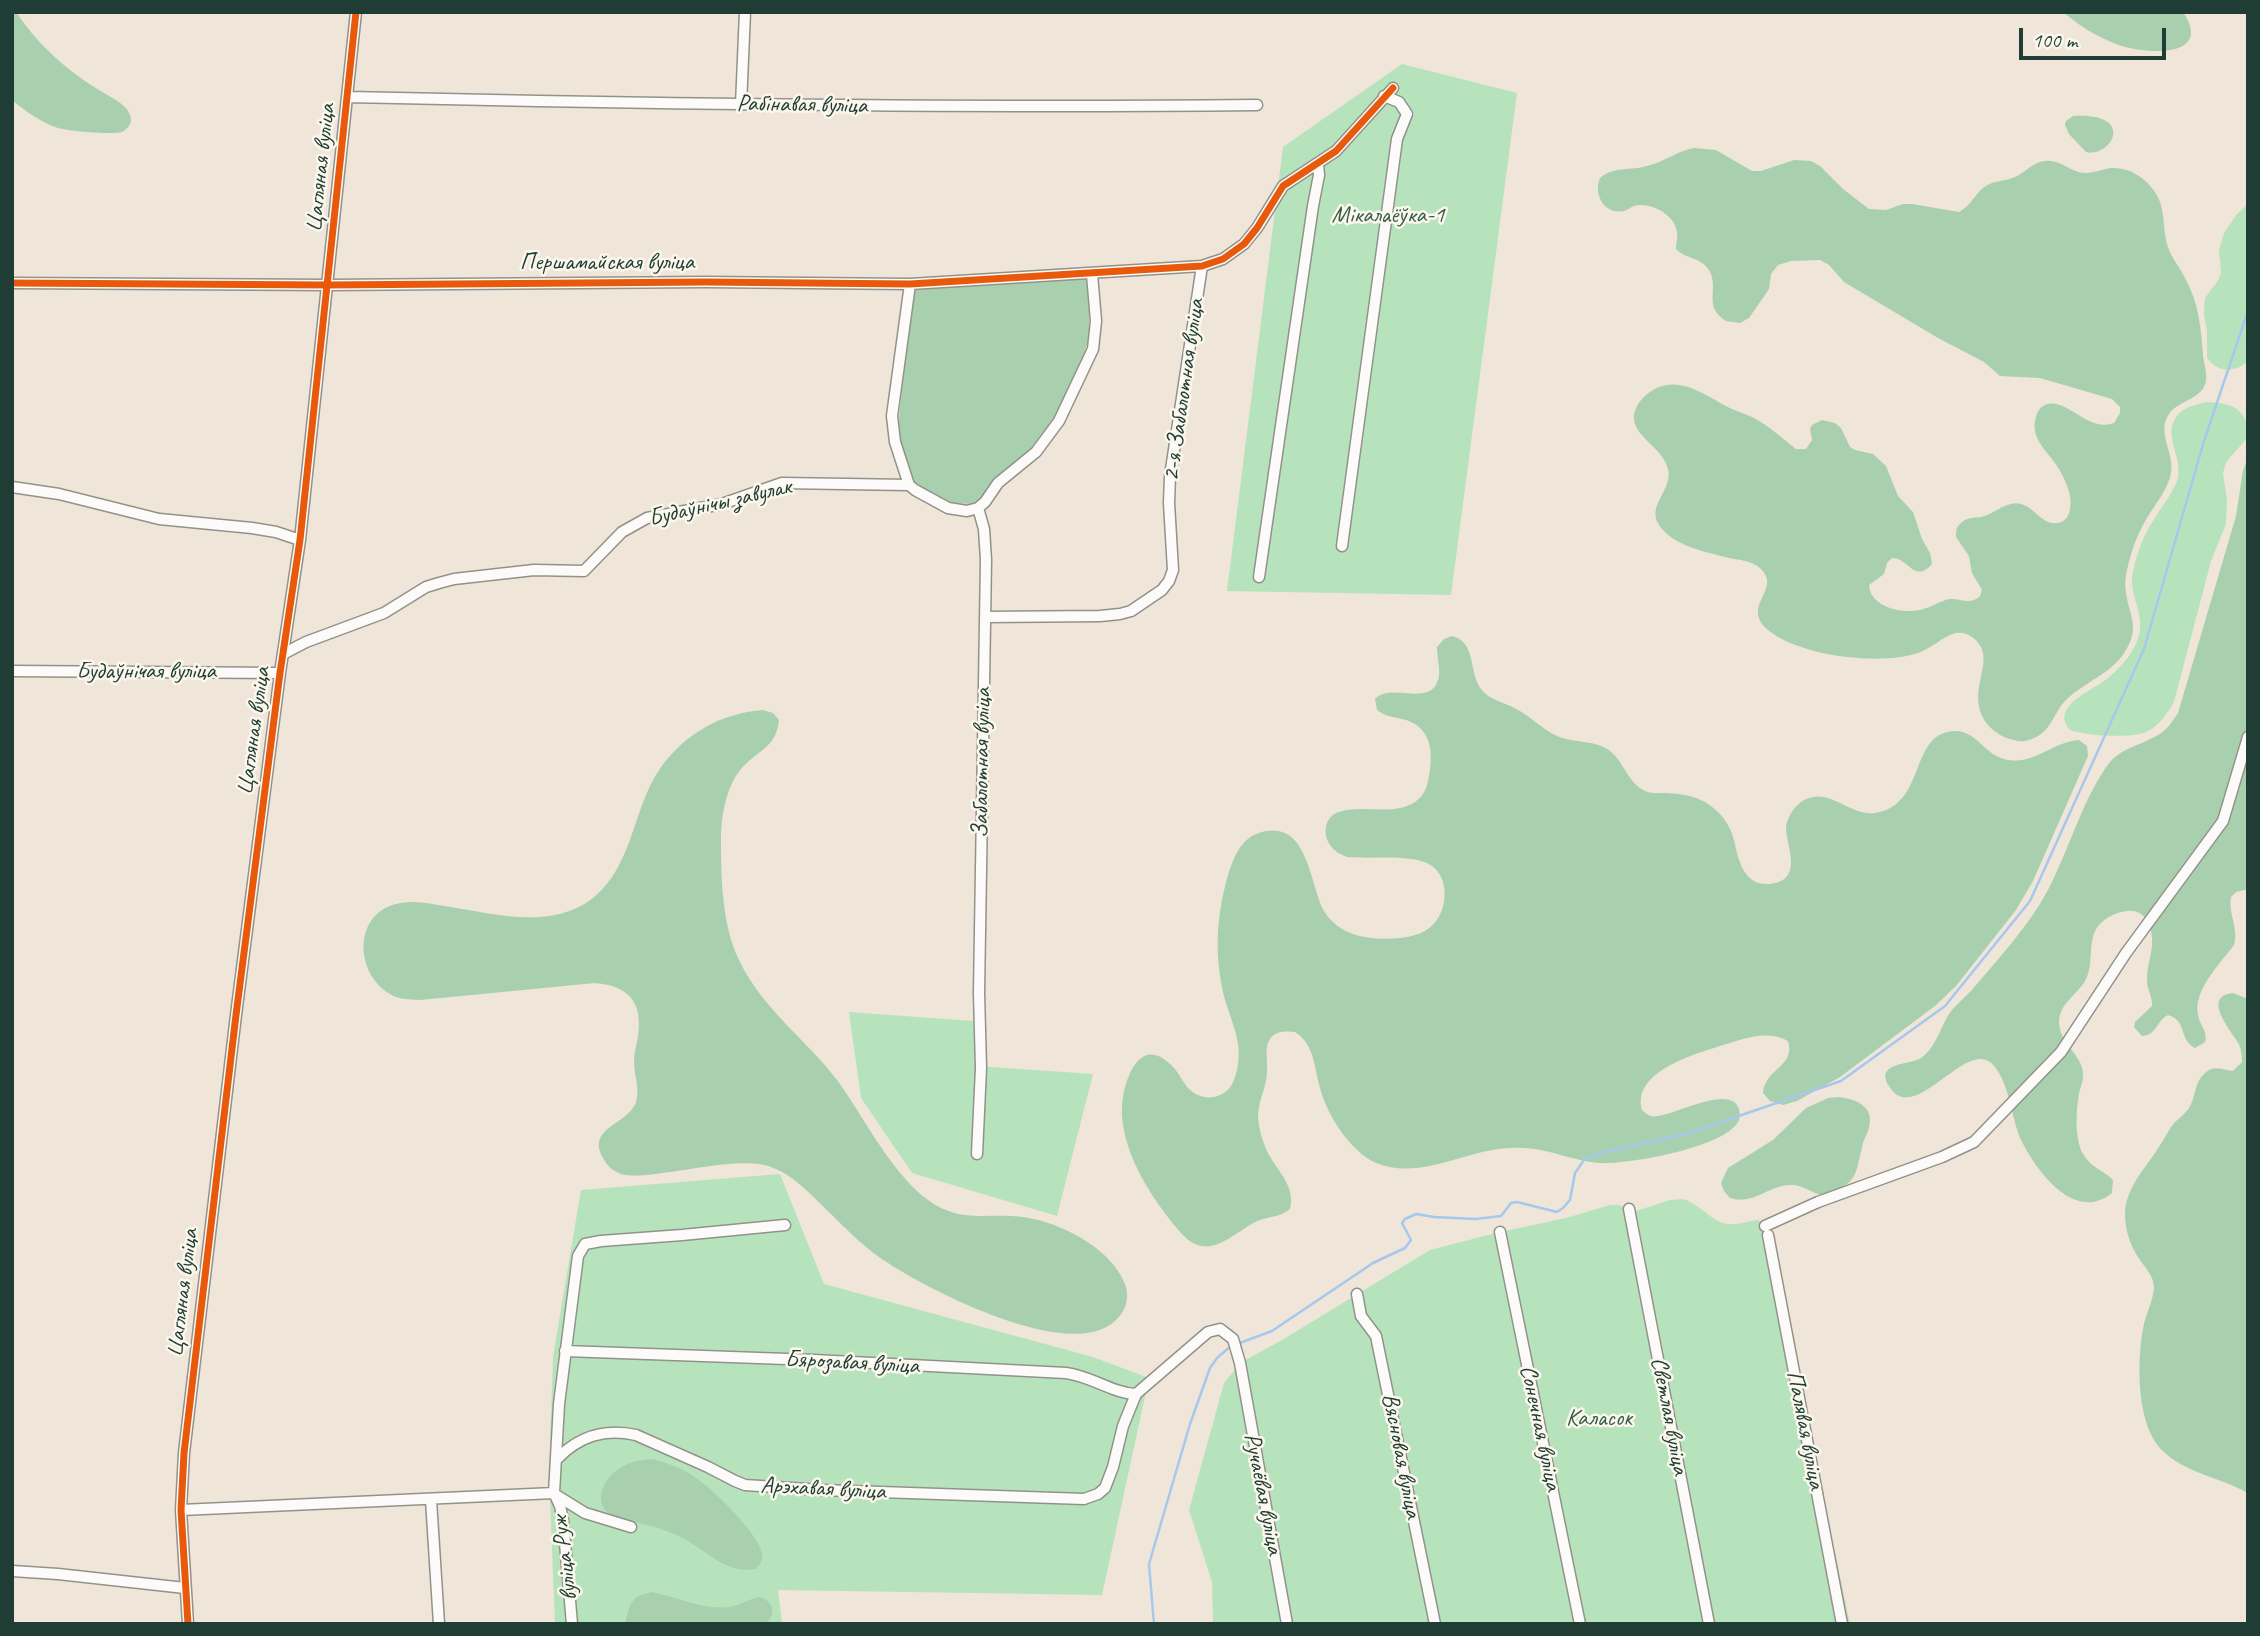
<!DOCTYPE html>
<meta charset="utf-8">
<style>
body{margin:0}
#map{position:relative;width:2260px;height:1636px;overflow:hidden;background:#efe5d9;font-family:Caveat,sans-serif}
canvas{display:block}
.frame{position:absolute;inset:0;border:14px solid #1f3d34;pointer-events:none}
.scale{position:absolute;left:2019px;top:28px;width:147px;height:32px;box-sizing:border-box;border:4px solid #1f3d34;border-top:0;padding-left:9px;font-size:21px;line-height:24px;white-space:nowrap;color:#1f3d34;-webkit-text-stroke:5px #fbf7ec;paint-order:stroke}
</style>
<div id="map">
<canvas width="2260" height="1636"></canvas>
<div class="frame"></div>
<div class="scale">100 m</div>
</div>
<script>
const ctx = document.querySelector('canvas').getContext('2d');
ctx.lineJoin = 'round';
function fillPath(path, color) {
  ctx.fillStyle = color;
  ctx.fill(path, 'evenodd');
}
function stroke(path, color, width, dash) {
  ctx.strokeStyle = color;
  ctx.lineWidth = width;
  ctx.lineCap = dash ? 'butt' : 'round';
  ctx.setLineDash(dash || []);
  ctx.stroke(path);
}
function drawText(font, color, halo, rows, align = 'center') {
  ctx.font = font + ' Caveat,sans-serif';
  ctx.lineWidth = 5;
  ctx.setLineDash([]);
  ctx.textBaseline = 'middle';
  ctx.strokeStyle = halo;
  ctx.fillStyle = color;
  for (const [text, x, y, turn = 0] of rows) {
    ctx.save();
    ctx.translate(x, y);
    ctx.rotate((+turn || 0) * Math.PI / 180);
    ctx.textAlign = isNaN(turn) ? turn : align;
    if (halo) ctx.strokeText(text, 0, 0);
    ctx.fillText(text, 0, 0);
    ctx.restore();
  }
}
fillPath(new Path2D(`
 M1402,64L1517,93L1451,595L1227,591L1283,147Z
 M2248,204V361C2235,373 2218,373 2207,358V332L2204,314L2205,298L2219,279L2221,272L2219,250L2224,233L2237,214Z
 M2207,402C2233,403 2248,409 2248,437L2226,462L2223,473L2227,500L2226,524L2211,561L2174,702C2168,712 2160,725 2148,731C2134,739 2085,736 2070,730C2049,706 2094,690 2108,678C2123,665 2137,650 2140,630C2142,611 2131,596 2132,578C2135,557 2143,535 2155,518C2162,506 2172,494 2177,481C2184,460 2166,441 2173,423C2179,408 2193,405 2207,402Z
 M849,1012L973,1021L976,1066L1093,1074L1057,1216L912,1173L861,1098Z
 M780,1174L824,1284L1093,1357L1149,1378L1102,1595L778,1590L782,1624H555L549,1472L553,1357L581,1190Z
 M1683,1199C1700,1204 1714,1224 1729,1224C1738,1225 1748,1221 1758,1220L1765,1226L1768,1235L1850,1624H1213L1212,1582L1189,1510L1224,1383L1240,1363L1282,1340L1430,1250L1500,1232L1566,1218L1610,1205H1619L1636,1211L1670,1200Z`), '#b7e3bc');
fillPath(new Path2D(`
 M12,12H16C41,49 72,75 111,97C119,102 131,109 131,120C131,125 126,130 122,132C110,135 69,131 58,128C42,123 25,111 12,100Z
 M2063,12H2183C2213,57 2151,54 2125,47C2102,40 2082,28 2063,12Z
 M2073,116C2137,112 2112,158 2086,152L2069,134L2065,125L2066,121Z
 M1694,148L1716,150L1752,171H1761L1794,160L1811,161L1820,166L1843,189L1869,209L1886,210L1903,204H1912L1959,212C1970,206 1974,196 1983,188C1993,180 2004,182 2015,177C2026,172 2033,162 2045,161C2061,159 2070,173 2086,173C2094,173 2103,169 2111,168C2129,167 2145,177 2155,192C2167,210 2161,230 2169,250C2173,260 2181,269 2186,280C2199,304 2201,328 2203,355C2204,363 2207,372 2206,381C2203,399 2179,400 2169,414C2156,433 2175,453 2171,473C2168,490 2155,504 2147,518C2139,531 2134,544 2130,558C2127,569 2124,581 2126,592C2128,611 2138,624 2130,642C2118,672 2088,679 2067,699C2058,707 2055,718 2048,727C2040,737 2029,742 2018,741C2006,739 1996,734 1988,725C1961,691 2002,659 1972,637C1968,634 1962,632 1956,633C1943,636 1931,649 1918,653C1880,666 1799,656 1768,630C1740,606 1782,590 1761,569C1753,561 1740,560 1729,558C1706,552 1673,546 1659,525C1646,505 1673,491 1668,469C1663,448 1637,439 1634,420C1633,411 1638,403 1644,397C1670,372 1698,390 1722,404C1732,410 1744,413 1754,418C1770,427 1782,438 1796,449H1806L1812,440L1810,429L1812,425L1822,420L1835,423L1841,428L1850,447L1855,450L1873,454L1886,466L1898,496L1913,512L1922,539L1930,553L1932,564C1914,584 1909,558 1892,558L1887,563L1884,574L1869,585C1870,608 1905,615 1923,609C1932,607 1940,601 1949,599C1961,598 1970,606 1980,596L1982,590L1972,573L1969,556L1956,537C1956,531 1956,527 1961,523C1967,517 1974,518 1981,517C1994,515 2006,500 2021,504C2034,507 2042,525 2057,523C2065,522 2069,516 2070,509C2073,495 2065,480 2059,469C2049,452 2029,439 2036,417C2037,412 2040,407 2045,405C2066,396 2087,433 2114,423L2120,413V407L2112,399L2040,378L2000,376L1984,362L1938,338L1844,282L1829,265L1820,260L1791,261L1778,265L1771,274L1769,289L1749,318L1740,323L1726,321C1702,306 1720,289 1709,270C1701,257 1685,259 1676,249C1676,243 1678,238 1677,232C1675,216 1655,204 1639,205C1634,205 1629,209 1624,211C1604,215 1593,194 1600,178C1614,166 1631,171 1647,166C1664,162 1677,151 1694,148Z
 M1084,278L1089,279V338L1078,373L1063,405L1043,439L984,496L972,504L947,503L922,492L913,481L905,461L898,427L913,290Z
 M2248,457V889L2236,892L2231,897C2228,915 2239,927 2234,945C2220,964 2193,990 2198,1015C2200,1026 2208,1031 2205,1042L2195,1048C2178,1039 2188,1021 2168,1015C2156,1021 2157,1035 2142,1036L2134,1027L2135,1022L2152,1006C2153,997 2147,990 2147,980C2147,959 2158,944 2148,923C2144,914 2137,910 2127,911C2117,912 2106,917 2099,925C2086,941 2095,964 2085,981C2077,995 2060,1003 2059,1021C2059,1044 2082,1054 2083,1073C2084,1080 2080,1087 2079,1094C2076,1112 2074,1142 2085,1157C2092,1168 2105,1171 2113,1180L2112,1193C2074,1224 2036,1170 2021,1140C2011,1118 2009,1077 1990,1062C1963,1042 1913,1127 1889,1086C1874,1062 1911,1065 1921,1058C1938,1046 1940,1025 1952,1010C1958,1003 1965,997 1971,991C1998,959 2028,927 2048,890C2069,850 2081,803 2107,766C2120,747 2144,745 2161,733C2168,729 2173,720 2178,713L2236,516L2243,470Z
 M1452,636C1482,644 1463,683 1492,698C1499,702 1508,704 1516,709C1530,716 1541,728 1555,735C1572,744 1595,739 1610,751C1624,762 1628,783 1645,791C1651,794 1659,793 1665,793C1686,794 1703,797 1718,812C1726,820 1731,829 1734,840C1738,858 1743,886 1769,884C1804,881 1787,848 1786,829C1786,819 1793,808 1801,802C1828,784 1849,817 1875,813C1923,806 1911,744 1944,733C1974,723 1981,753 2004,759C2033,767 2051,742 2079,740L2087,746L2088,756L2033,881L2016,910L1956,986L1935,1006L1840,1077L1797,1101L1783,1105L1770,1101L1763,1093C1765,1068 1796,1067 1788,1041C1766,1028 1737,1041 1714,1048C1688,1056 1632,1074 1642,1110C1642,1111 1650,1116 1650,1116C1668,1121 1738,1076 1740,1115C1740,1146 1625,1165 1600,1163C1569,1161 1546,1146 1511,1148C1467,1149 1420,1181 1376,1163C1350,1151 1327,1115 1320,1088C1314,1067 1315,1045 1295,1032C1286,1031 1275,1031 1270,1039C1264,1047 1268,1061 1267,1071C1267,1086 1259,1099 1258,1114C1258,1125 1261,1136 1265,1146C1272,1167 1297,1184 1290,1209C1280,1217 1272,1216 1260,1220C1236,1229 1210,1265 1182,1234C1152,1200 1115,1144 1123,1097C1127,1073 1142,1037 1170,1064C1180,1072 1183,1086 1194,1093C1202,1098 1212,1099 1220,1095C1233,1090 1236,1076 1238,1064C1242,1042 1231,1020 1225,1000C1214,957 1216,917 1228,875C1234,858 1240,839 1259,833C1308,817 1309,883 1324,911C1331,922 1341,930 1353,934C1372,941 1412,941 1428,929C1450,914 1452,871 1424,862C1403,855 1370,859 1347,857C1340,854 1335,852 1330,845C1323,835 1324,819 1336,813C1360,803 1392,817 1415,802C1427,794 1428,782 1430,769C1432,755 1431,739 1421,729C1408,715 1391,721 1377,710L1375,699C1391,681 1433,710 1439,676C1440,667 1437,657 1437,647L1444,639Z
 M763,710L773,713L779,720C776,749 757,750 741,769C726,787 721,817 721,839C721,878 722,925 739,960C763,1010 805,1038 837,1080C866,1119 900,1192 946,1210C968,1219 988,1215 1011,1216C1051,1217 1110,1245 1125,1284C1130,1298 1126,1311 1115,1321C1070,1363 931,1291 888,1263C867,1250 849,1232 832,1215C813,1197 794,1174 768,1166C740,1158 691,1170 662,1173C650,1175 633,1177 621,1174C613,1171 607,1166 603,1158C586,1127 628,1125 636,1102C640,1089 634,1075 634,1061C634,1053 636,1046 638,1037C643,1002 629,986 595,983L420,1000C410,999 399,1000 390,994C356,974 353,919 392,905C410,899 427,903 445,906C491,913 547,930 589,901C625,875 630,833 646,795C666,746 710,714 763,710Z
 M2233,993L2248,999V1493C2218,1476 2177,1472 2156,1443C2137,1416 2137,1360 2143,1329C2145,1315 2153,1302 2154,1288C2154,1276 2146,1269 2140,1260C2131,1247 2125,1231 2125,1215C2125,1189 2144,1170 2157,1150C2163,1141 2168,1131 2174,1123C2179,1118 2185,1114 2189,1108C2196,1097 2194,1083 2204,1074C2214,1064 2222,1070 2233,1071L2242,1062C2242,1055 2241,1050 2239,1044C2233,1033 2200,996 2233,993Z
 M1839,1097C1855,1099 1875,1106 1869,1127C1868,1133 1865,1137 1863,1143C1855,1175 1859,1184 1822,1195C1811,1193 1802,1184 1790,1185C1767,1186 1755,1205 1730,1198L1724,1191L1721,1183L1728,1168L1773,1140L1806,1108L1828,1098Z
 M652,1459C667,1463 680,1467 693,1476C711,1487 759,1533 762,1554C763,1561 760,1564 756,1569C723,1575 704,1546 676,1535C656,1526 633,1522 612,1516C590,1503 605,1474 624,1466C633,1461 642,1460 652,1459Z
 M652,1592C677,1597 703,1610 729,1607C741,1605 750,1598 761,1597C774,1603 776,1614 766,1624H625C630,1604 630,1596 652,1592Z`), '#a9d0ae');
stroke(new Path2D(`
 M1237,1344L1272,1331L1373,1263L1405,1248L1411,1240L1402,1223L1405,1219L1416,1214L1434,1217L1476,1219L1501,1216L1511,1203L1517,1202L1557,1212L1563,1208L1570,1200L1575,1173L1584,1160L1600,1153L1686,1134L1841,1081L1945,1006L2030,901L2144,649L2204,441L2248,311
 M1154,1624L1149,1564L1190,1424L1210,1368L1217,1358L1231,1346`), '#a7c8ed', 2.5);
const minor = new Path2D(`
 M348,97C651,104 954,108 1257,105
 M741,105L745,12
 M12,283L328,285L705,282L910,284L1202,266L1223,259L1244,244L1257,228L1283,186L1336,151L1393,88
 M910,284L892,416L895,442L909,485L915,490L948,508L967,511L978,508L985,502L998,483L1036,452L1059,421L1093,349L1096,321L1092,274
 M12,487L59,494L159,519L252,528L276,532L300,540
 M1342,546L1397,139L1407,114L1399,102L1384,96
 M1259,577L1313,206L1319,175L1318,164
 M985,617L1100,616L1120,614L1131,611L1162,590L1169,581L1173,570L1169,503L1170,476L1202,266
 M283,654L306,642L384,613L426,587L439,583L454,579L534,570L584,571L622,532L647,518L722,504L782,483L909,485
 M12,671L280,673
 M977,1154L981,1068L979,993L986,560L984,529L978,508
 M1629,1209L1709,1624
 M1765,1226L1818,1202L1942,1157L1974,1142L2061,1052L2126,953L2223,821L2248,737
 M1500,1232L1580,1624
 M1768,1235L1842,1624
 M1357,1294L1361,1316L1376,1336L1435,1624
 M565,1351L814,1360L1066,1373C1091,1376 1112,1393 1136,1394
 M557,1459C579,1436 604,1428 636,1435L708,1467L735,1481L745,1485L822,1490L1084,1499L1098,1494L1105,1488L1113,1467L1123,1426L1136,1394L1208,1332L1220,1329L1233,1339L1240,1363L1287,1624
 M554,1493L559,1404L578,1256L585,1244L601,1241L682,1235L785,1225
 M554,1493L560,1506L563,1520L572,1624
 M556,1495L585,1513L631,1527
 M431,1500L439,1624
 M181,1510L554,1493
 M12,1571L58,1574L185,1588
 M188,1624L181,1510L184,1453L236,1015L280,673L300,540L356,12`);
stroke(minor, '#92928b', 13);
stroke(minor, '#fdfbf9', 10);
stroke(new Path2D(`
 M12,283L328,285L705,282L910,284L1202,266L1223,259L1244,244L1257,228L1283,186L1336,151L1393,88
 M188,1624L181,1510L184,1453L236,1015L280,673L300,540L356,12`), '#e8590c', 7);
drawText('24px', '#1f3d34', '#fbf7ec', [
 ["Рабінавая вуліца",802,105,1],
 ["Цагляная вуліца",321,168,-84],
 ["Першамайская вуліца",607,263],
 ["2-я Забалотная вуліца",1184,390,-82],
 ["Будаўнічы завулак",720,503,-13],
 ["Будаўнічая вуліца",146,672],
 ["Цагляная вуліца",254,731,-82],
 ["Забалотная вуліца",982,763,-89],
 ["Цагляная вуліца",183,1293,-83],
 ["Бярозавая вуліца",852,1363,3],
 ["Светлая вуліца",1669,1416,79],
 ["Сонечная вуліца",1540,1428,78],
 ["Палявая вуліца",1805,1430,79],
 ["Вясновая вуліца",1401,1456,79],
 ["Арэхавая вуліца",823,1489,3],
 ["Ручаёвая вуліца",1263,1494,79],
 ["вуліца Руж",565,1558,-97]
]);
drawText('24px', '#345e4a', '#fbf7ec', [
 ["Мікалаёўка-1",1388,216],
 ["Каласок",1599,1419]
]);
</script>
